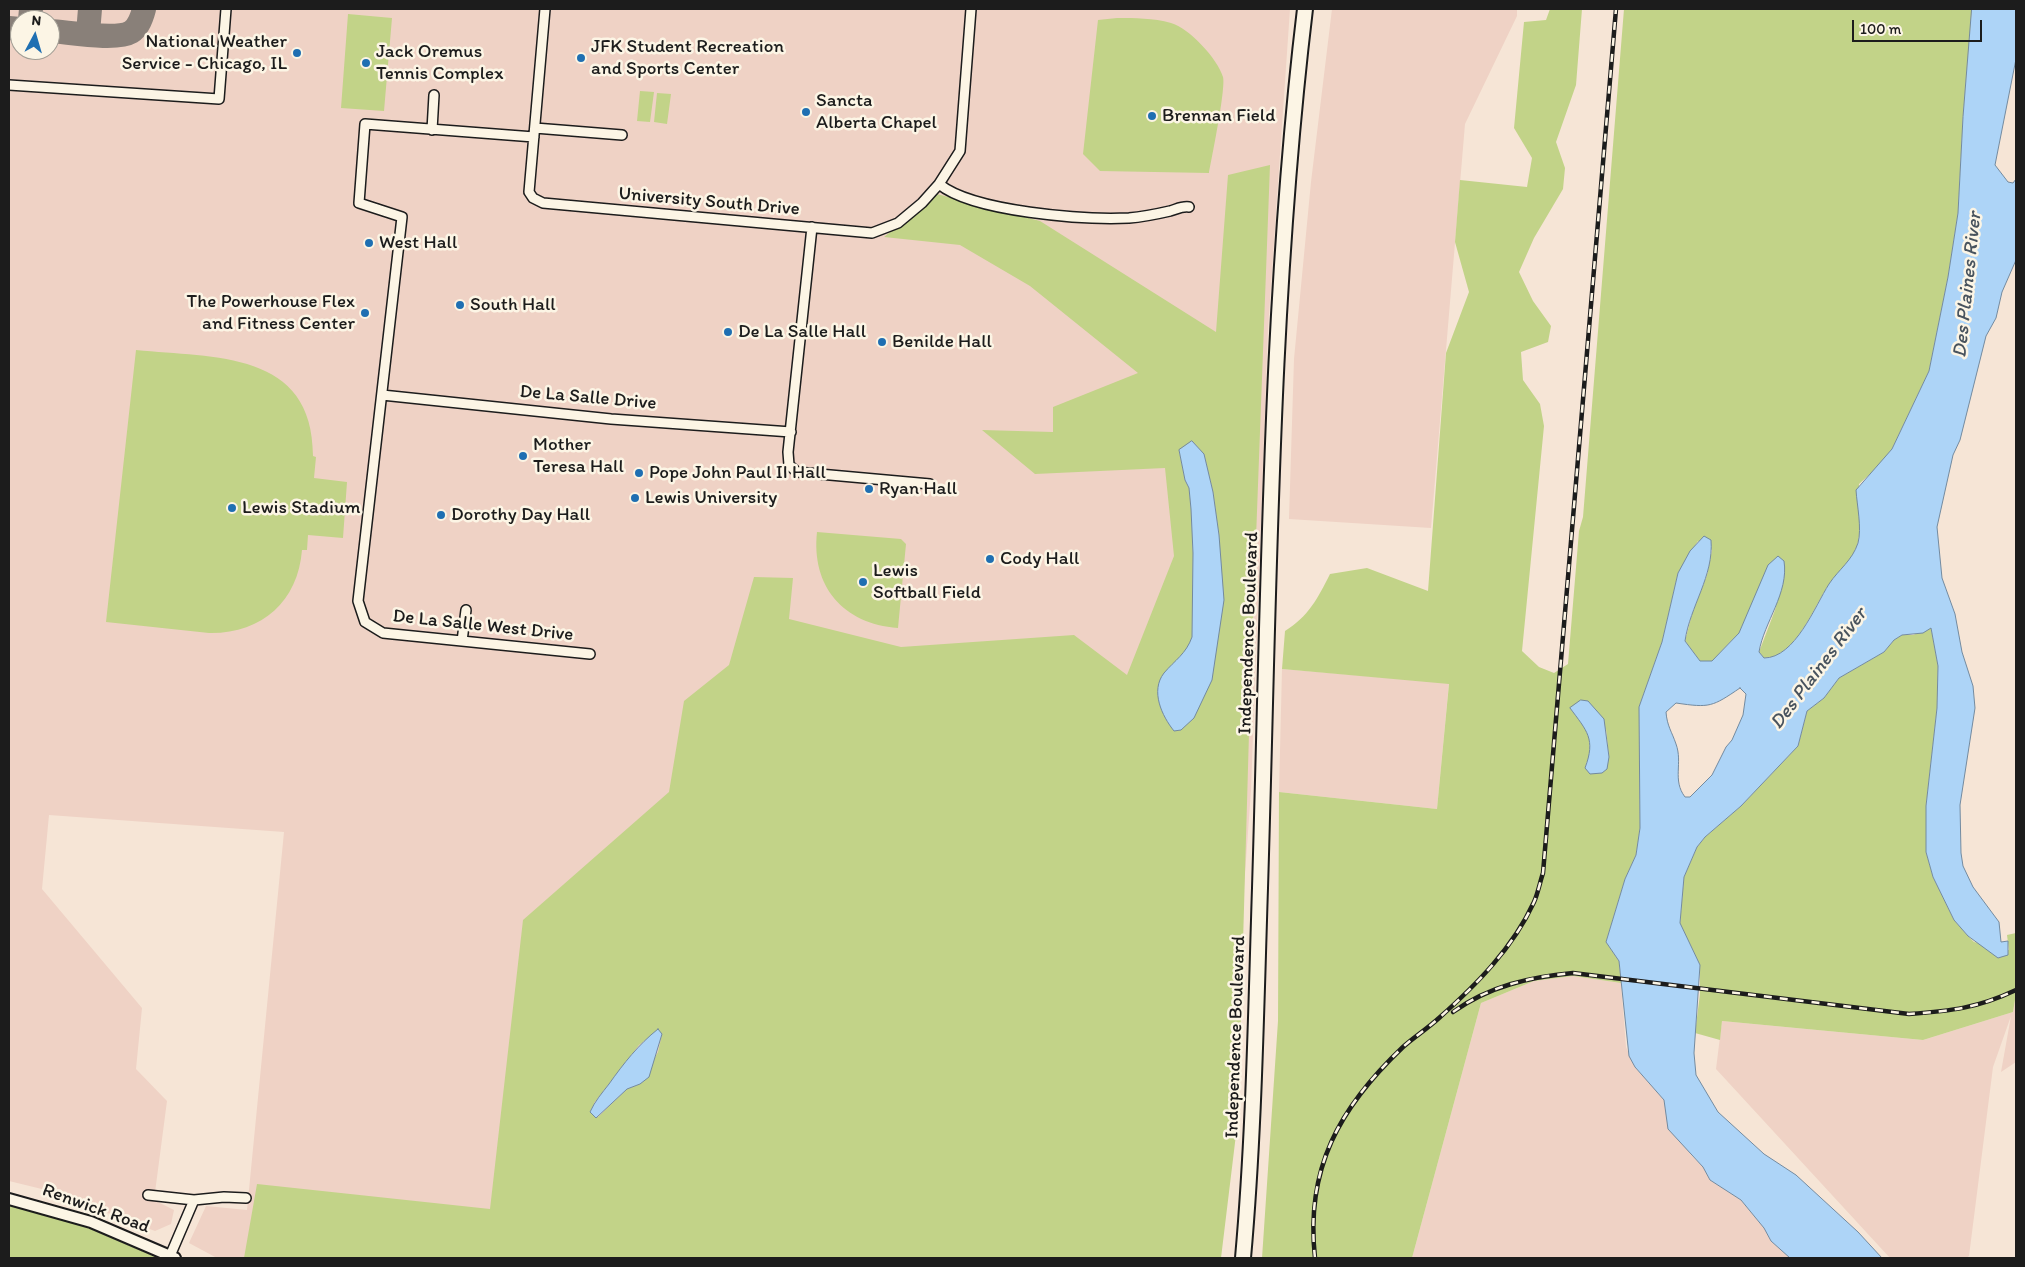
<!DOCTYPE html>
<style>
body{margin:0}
#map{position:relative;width:2025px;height:1267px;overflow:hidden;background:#f6e5d6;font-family:Itim,sans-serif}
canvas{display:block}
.frame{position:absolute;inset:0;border:10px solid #1c1c1c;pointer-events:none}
.north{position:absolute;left:10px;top:10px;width:50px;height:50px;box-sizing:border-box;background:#fcf5e5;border:1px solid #a29e95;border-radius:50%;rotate:6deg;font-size:14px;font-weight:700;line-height:20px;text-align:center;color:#1c1c1c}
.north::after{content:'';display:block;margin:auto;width:18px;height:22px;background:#1f6fb2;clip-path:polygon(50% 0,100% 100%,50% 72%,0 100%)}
.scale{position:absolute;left:1852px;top:20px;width:130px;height:22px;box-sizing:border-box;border:2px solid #1c1c1c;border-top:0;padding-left:6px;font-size:15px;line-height:18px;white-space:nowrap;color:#1c1c1c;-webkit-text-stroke:4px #fcf5e5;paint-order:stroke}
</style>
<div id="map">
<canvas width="2025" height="1267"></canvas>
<div class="frame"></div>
<div class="north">N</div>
<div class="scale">100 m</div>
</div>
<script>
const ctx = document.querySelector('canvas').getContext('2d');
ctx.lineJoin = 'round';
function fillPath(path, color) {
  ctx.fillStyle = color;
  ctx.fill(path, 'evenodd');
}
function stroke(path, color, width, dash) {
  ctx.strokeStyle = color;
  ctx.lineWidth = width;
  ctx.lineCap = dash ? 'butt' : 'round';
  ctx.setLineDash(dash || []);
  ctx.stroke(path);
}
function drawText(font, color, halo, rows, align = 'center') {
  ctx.font = font + ' Itim,sans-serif';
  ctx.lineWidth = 5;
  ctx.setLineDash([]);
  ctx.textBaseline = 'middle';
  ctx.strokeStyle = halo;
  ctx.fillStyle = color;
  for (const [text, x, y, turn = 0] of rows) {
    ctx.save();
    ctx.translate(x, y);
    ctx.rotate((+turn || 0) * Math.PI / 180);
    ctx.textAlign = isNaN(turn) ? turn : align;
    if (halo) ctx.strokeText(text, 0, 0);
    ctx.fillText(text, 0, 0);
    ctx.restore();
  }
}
fillPath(new Path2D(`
 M9,9H1290L1268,329L1251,790L1221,1211L1215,1258H217L189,1243L206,1206L247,1210L284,832L49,815L42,889L142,1008L136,1069L167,1101L154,1200L174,1210L171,1224L155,1231L50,1191L9,1181ZM20,20H50V50H20Z
 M1332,9H1517V16L1465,124L1431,528L1289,519L1294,359L1311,182Z
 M1282,669L1449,683L1437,809L1279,792Z
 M1573,976L1621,983L1626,1047L1635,1067L1664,1100L1666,1110L1691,1155L1703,1167L1710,1180L1741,1200L1764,1228L1771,1241L1790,1258H1412L1481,1003L1534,981Z
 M2016,994V1062L2001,1072L2011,1016L1993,1067L1969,1256L1966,1258H1890L1716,1069L1722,1021L1923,1040L2013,1012Z`), '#efd2c5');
fillPath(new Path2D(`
 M1550,9H1582L1576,85L1556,142L1565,168L1563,189L1534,238L1519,272L1533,301L1551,326L1548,342L1521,352L1523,380L1540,404L1544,426L1522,651L1539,667L1554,673L1568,664L1579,531L1583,517L1624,9H1972L1963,116L1958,213L1948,277L1929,371L1892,449L1881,464L1859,484C1859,502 1862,525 1858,542C1854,560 1840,569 1830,583C1814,605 1796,658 1764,658L1759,652L1775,610L1785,569L1764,578L1739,633L1712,661H1700L1685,641L1692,614L1707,575L1712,550L1698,541L1678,573L1662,642L1639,707L1640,828L1636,855L1625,879L1606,942L1619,961L1621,983L1573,976L1534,981L1481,1003L1412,1258H1262L1278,1021L1279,792L1437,809L1449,684L1282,669L1285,631C1308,617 1318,598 1330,574L1367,568L1428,591L1446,353L1469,292L1455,242L1460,180L1527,187L1532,158L1514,128L1524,22L1546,20ZM1606,729L1609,757L1585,768L1590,753L1589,734Z
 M348,14L392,18L384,111L341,108Z
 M1117,18C1135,18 1153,18 1171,23C1189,28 1218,59 1223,77C1226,88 1212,157 1209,173L1100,171L1083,154L1098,20Z
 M640,91L654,92L650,122L637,121Z
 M657,93L671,94L667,124L654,122Z
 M1270,165L1250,698L1238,1118L1221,1258H244L257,1184L490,1209L523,920L669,792L684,701L729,665L754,577L793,578L789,619L901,647L1074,635L1127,675L1174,556L1165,468L1035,474L982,430L1053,432V407L1138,373L1030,286L960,245L884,237L937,194L1040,221L1216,332L1228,175ZM1192,441L1204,454L1213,492L1219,535L1197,710L1194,718L1158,697L1163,675L1188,649L1192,637L1193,553L1191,509L1189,488L1185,480L1179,451ZM658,1030L662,1034L658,1052L640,1084L627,1089L598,1117L594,1103L639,1045Z
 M136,350C214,358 313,350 313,456L316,457L314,478L347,482L343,538L308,535L307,550H302C298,602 261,634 209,633L106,622Z
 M817,532L901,539L906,544L898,628C843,624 811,586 817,532Z
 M1931,628L1938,666L1937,708L1926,806V852L1933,877L1954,920L1968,936L1974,942L2009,950L2007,935L2016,933V994L2013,1012L1923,1040L1722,1021L1720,1040L1695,1033L1700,994V965L1680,924L1684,877L1697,847L1705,837L1741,806L1798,746L1807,711L1824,698L1839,678L1884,652L1894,640L1902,635H1913Z
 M9,1205L86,1227L158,1258H9Z`), '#c2d388');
const water = new Path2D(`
 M1972,9H2016V59L1995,165L2008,182L2013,183L2016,179V260L2002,292L1996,318L1986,336L1960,440L1953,455L1937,527L1942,578L1955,614L1962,652L1973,686L1975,708L1960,805L1961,853L1963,866L1973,887L1999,922L2001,942L2008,941V955L1998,958L1968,936L1954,920L1933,877L1926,852V806L1937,708L1938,666L1931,628L1923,633L1902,635L1894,640L1884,652L1839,678L1824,698L1807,711L1798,746L1741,806L1705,837L1697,847L1684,877L1680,923L1700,965L1694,1053L1696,1075L1718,1112L1764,1154L1796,1175L1858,1232L1882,1258H1790L1771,1241L1764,1228L1741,1200L1710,1180L1703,1167L1668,1129L1664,1100L1635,1067L1629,1056L1619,961L1606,942L1625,879L1636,855L1640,828L1639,707L1662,642L1678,573L1690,551L1704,536L1711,540C1714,576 1690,606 1685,641L1700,661H1712L1739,633L1768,565L1778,556L1784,561C1789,593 1764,622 1759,652L1764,658C1795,658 1815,606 1829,584C1839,569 1852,561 1858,543C1862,528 1857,506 1856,490L1892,449L1929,371L1948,277L1958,213L1963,117ZM1740,688L1746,694L1743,715L1732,740L1726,747L1712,775L1690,797H1685C1672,780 1683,763 1676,744C1672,732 1667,726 1666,712L1676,703C1710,708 1712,707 1740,688Z
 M1192,441L1204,454L1213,492L1219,535L1224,600L1212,680L1194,718L1181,730L1174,731C1162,716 1150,691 1164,673C1175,660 1186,654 1192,637L1193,553L1191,509L1189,488L1185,480L1179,450Z
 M1581,700L1588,701L1604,719L1609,757L1607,769L1602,773L1590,774L1585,768C1596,739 1587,731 1570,708Z
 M658,1029L662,1034L649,1077L640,1084L627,1089L596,1118L590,1112C595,1101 602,1093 609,1084C624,1063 638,1045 658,1029Z`);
fillPath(water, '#add4f7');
stroke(water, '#738a9f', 1);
stroke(new Path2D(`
 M30,20L31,9
 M9,28L20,29
 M50,31C68,32 116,41 131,32C139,27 142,17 144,9
 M88,33L90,9`), '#898079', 24);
const minor = new Path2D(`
 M545,9L529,192L533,198L543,203L872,233L898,223L922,203L939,184L960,151L971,9
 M9,85L219,99L226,9
 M535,128L622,135
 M432,130L434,95
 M534,137L365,124L359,203L402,217L358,601L365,622L383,633L590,654
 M939,184C973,212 1084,220 1129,218C1142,217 1157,214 1170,211C1177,209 1182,206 1189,207
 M812,227L788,452L789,465L797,472L930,484
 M382,395L611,419L791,432
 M462,641L466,610
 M148,1195L194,1200L224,1197L246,1198
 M170,1256L194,1200`);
const tertiary = new Path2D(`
 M9,1199L91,1222L175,1258`);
const primary = new Path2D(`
 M1243,1258C1254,1135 1256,1011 1260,888C1269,595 1270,300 1305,9`);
stroke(minor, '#1c1c1c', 12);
stroke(tertiary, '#1c1c1c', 14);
stroke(primary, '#1c1c1c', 18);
stroke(minor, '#fcf5e5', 9);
stroke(tertiary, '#fcf5e5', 10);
stroke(primary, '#fcf5e5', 14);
const rail = new Path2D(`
 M1453,1012C1489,986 1530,977 1573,973L1909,1014C1951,1011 1978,1008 2016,990
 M1315,1258C1305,1168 1340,1107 1403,1047C1414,1037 1427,1029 1439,1018C1476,985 1513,948 1534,902C1538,893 1540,882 1543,873L1616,9`);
stroke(rail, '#1c1c1c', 4.5);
stroke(rail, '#fcf5e5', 2.5, [8]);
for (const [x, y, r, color] of [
 [297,53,5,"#1f6fb2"],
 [581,58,5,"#1f6fb2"],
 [366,63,5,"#1f6fb2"],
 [806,112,5,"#1f6fb2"],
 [1152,116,5,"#1f6fb2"],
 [369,243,5,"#1f6fb2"],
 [460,305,5,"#1f6fb2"],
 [365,313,5,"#1f6fb2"],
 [728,332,5,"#1f6fb2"],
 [882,342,5,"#1f6fb2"],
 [523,456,5,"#1f6fb2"],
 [639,473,5,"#1f6fb2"],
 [869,489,5,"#1f6fb2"],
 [635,498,5,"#1f6fb2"],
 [232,508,5,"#1f6fb2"],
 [441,515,5,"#1f6fb2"],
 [990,559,5,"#1f6fb2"],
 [863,582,5,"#1f6fb2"]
]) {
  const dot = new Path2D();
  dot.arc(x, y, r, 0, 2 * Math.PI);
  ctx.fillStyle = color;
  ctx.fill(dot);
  stroke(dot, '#fcf5e5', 2);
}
drawText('19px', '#1c1c1c', '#fcf5e5', [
 ["National Weather",287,42,"right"],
 ["Service - Chicago, IL",287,64,"right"],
 ["JFK Student Recreation",591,47],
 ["and Sports Center",591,69],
 ["Jack Oremus",376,52],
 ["Tennis Complex",376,74],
 ["Sancta",816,101],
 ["Alberta Chapel",816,123],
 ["Brennan Field",1162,116],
 ["West Hall",379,243],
 ["The Powerhouse Flex",355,302,"right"],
 ["and Fitness Center",355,324,"right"],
 ["South Hall",470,305],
 ["De La Salle Hall",738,332],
 ["Benilde Hall",892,342],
 ["Mother",533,445],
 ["Teresa Hall",533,467],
 ["Pope John Paul II Hall",649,473],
 ["Ryan Hall",879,489],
 ["Lewis University",645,498],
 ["Lewis Stadium",242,508],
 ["Dorothy Day Hall",451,515],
 ["Cody Hall",1000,559],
 ["Lewis",873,571],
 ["Softball Field",873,593]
], 'left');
drawText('19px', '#1c1c1c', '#fcf5e5', [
 ["University South Drive",709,202,5],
 ["De La Salle Drive",588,398,5],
 ["De La Salle West Drive",483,626,6],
 ["Independence Boulevard",1249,633,-88],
 ["Independence Boulevard",1236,1037,-88],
 ["Renwick Road",96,1209,20]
]);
drawText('italic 20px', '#48535e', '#fcf5e5', [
 ["Des Plaines River",1968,285,-84],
 ["Des Plaines River",1819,669,-53]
]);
</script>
